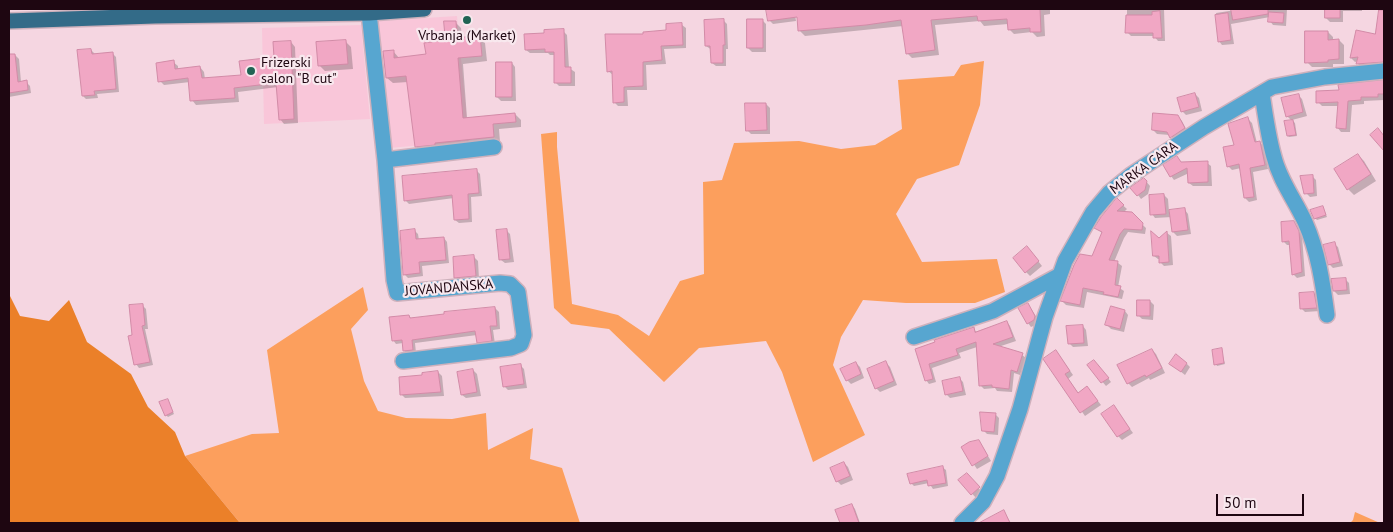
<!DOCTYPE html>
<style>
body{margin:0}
#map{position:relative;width:1393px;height:532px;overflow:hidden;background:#f5d6e1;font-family:"PT Sans",sans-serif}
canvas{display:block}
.frame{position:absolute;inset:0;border:10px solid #1e0611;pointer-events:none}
.scale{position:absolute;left:1216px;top:494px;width:88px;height:22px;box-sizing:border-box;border:2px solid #1e0611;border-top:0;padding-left:6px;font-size:15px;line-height:18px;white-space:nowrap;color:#1e0611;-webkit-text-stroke:4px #f8e8ee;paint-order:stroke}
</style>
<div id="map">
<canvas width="1393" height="532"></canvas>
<div class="frame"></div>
<div class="scale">50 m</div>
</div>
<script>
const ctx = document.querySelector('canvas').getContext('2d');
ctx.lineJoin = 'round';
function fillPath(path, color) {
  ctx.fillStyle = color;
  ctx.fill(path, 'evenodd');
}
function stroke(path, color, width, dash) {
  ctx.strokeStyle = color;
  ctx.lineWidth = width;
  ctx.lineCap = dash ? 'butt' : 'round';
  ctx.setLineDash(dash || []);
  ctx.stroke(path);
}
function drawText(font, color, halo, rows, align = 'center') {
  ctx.font = font + ' "PT Sans",sans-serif';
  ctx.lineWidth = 4.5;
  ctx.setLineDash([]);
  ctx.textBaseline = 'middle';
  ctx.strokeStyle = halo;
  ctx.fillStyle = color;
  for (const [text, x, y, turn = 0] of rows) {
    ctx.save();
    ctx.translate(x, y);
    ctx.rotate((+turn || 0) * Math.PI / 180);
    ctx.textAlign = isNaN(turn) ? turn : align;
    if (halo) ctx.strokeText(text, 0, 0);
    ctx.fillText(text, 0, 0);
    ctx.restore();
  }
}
fillPath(new Path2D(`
 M457,16L469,141L389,148L377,21Z
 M361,25L370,119L264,124L262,28Z`), '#f9c6d9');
fillPath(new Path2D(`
 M984,61L980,105L959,165L917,179L896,214L922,262L997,259L1005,292L975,303H906L863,300L841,337L833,365L865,435L813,462L782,372L766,341L699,348L664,382L609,329L571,324L554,308L541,134L557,132V147L572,304L618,315L649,336L680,281L704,274L703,182L722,180L734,143L799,141L841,149L875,145L902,129L898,80L954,76L961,65Z
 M363,287L368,310L351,329L364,381L378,411L406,418L452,419L486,413L488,450L533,428L530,459L562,468L580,523H240L185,456L252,434L279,433L267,350Z
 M1355,512L1380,523H1350L1353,520Z`), '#fc9f5d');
fillPath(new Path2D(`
 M9,294L20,316L49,321L69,300L87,342L131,374L148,407L175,432L185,456L240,523H9Z`), '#eb8029');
fillPath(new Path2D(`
 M767,9H794L796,21L773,24L769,20Z
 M813,9H1050V14L1044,15L1045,36L1037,37L1032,32L1014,34L1009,29L1008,24L984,26L980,21L935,25L939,55L912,58L907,53L903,26L805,36L800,31L798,10Z
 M1127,9H1164L1165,41H1158L1154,36H1131L1127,32Z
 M1242,9H1287L1286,26L1273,25L1270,21V17L1231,24L1234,44L1222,45L1219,41L1216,13Z
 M1326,9H1362V11H1343V22H1330L1326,18Z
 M1380,9H1384V66L1362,68L1358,64V61L1355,62L1351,58L1376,35Z
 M723,20L727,24L728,49H726V66H716L712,63V50L706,46Z
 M762,20L766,24V52H752L748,48Z
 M455,22L461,28L462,38L479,37L485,43L487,61L463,64L467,118L515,114L521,120V127L499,129L500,142L422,152L416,146L408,82L393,83L387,78L393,51L399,58L427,55L446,41Z
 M682,25L686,28V48L664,49L666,64L646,65L647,90H627L628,106H618L614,102L613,75L608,71L644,35L668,31Z
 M563,31L567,35L569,68L575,72V86H559L555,82V55H550L548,53H530L526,50Z
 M1328,32L1333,37V41L1339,40L1344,45V64H1333V67H1312L1307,62Z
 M345,41L351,47L353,69L325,71L319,65Z
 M291,42L295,47L298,123L284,124L280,119L278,87L238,92L239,102L196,105L192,100L190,82L164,85L160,81L173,62L178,66V70L200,67L204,72L205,79L242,76L275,58Z
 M91,50L95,54H113L116,57L119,92L97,94L98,98L86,99L83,96Z
 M15,55L19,59L21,82H26L30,86L31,93L9,97V56Z
 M512,63L515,67L516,101H501L497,97Z
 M1384,81V100L1364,101V104L1352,105L1350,132H1341L1337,127L1339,106H1322L1318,102L1340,91Z
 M1195,94L1199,98L1202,111L1186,115L1182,111Z
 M1298,95L1302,99L1307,116L1292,120L1295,123L1297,136L1289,137L1288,136L1292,121L1287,116Z
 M766,104L770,108V134H751L747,130Z
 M1178,117L1182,121L1188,133L1175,141L1170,135L1157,134L1153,130Z
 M1248,119L1252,123L1257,143H1260L1264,146L1268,169L1253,172L1257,200L1249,202L1245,198L1241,168L1232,170L1228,166Z
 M1358,155L1364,161L1376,181L1354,195L1348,189Z
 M1177,157L1182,164L1207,163L1211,166L1212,186H1193L1189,183V173L1174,180L1171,176Z
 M476,170L480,174L482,196L471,197L472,222L459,223L455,220L454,198L409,204L405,200Z
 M1312,176L1316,180L1317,196L1310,197L1306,193Z
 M1144,179L1150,186L1148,194L1141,199L1138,195Z
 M1164,195L1168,199L1169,212L1185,210L1188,214L1191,234L1177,236L1173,232L1172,217L1155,218L1152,214Z
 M1117,200L1127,209L1123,213L1131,214L1146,228L1145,234L1128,232L1124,238L1114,262L1118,263L1122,266L1118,287L1124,291L1122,299L1087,292L1084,308L1066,305L1062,301L1093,257L1102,233L1096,228Z
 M1323,207L1327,217L1317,220L1315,218Z
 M1294,223L1298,227L1302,236L1305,276L1297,278L1293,274L1290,245H1287L1283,241Z
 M415,231L418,234L419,240L444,238L447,242L449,263L422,266L423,276L408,278L404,274Z
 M507,231L510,234L514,262L505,263L501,260Z
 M1167,233L1171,236L1173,265L1164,266L1160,262V259H1158L1154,256L1159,240Z
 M1334,244L1338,247L1343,266L1333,268L1330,265Z
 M1031,252L1042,266L1030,276L1026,272Z
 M474,257L478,261L479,279L460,281L456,277Z
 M1345,279L1349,283L1350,294L1338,295L1334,291Z
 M1314,293L1318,297L1320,311L1305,312L1301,308Z
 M1150,301L1154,305L1153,320L1142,319L1138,315Z
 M1028,304L1039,321L1038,324L1031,327L1028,323Z
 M142,305L146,309L148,329H145L153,365L139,368L136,364L133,336Z
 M495,308L499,312L500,329L493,330L495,344L482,346L478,342L477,335L415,343L416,353L408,354L404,351L403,343L396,344L393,340L409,316L412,319Z
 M1125,311L1128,315L1124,332L1111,329L1107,325Z
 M1007,322L1010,326L1016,341L998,347L1022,355L1026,358L1020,375L1014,373L1012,392L997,391L995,388L984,389L980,385L977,347L959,353L961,358L932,368L936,382L929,384L926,380L916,350L973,329L977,332Z
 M1083,326L1086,330L1088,346L1073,347L1069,343Z
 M1152,350L1156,354L1165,373L1150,380L1149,378L1132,387L1128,383Z
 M1221,350L1225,364L1217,366L1216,364Z
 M1059,355L1073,375L1068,379L1079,394L1091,392L1101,405L1085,416L1045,359Z
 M856,363L860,367L864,378L851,384L847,380Z
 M886,363L890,367L897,385L880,392L876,388Z
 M1187,364L1190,367L1185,375L1175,367Z
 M520,365L524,369L527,388L508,390L505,387Z
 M1098,365L1111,382L1106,386L1089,366Z
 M473,370L477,374L481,396L466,398L462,395Z
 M438,372L442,376L444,396L405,398L401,394L423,376Z
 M959,378L963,382L966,395L950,398L946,394Z
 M169,402L174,414L168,417L166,415Z
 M1114,407L1133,433L1122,440L1118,436Z
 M995,414L999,418L998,435L987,434L983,430Z
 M982,446L991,461L977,469L962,447Z
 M844,463L848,467L853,480L841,485L837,481Z
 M942,467L946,470L948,486L933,489L929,483L914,486L911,483Z
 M966,474L982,492L976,498L960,480Z
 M852,505L855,509L860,523H841L837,510Z
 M1004,512L1011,523H989L988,520Z`), '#0003');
const building = new Path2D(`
 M766,9H1040L1041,32H1030V28L1008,30L1007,19L978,21L977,16L931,20L935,50L906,54L901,20L866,25L798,31L797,17L768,21Z
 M1231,9H1268V14L1233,20Z
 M1325,9H1340V18H1325Z
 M1379,10H1384V62L1356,64L1358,57L1350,58L1356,30L1375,34Z
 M1160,11L1162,38H1153V33H1125L1126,15H1152V12Z
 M1269,12L1284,13L1283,23L1268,22Z
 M1228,13L1231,40L1218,42L1215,15Z
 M724,19L725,45H723V63H711L710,46H705L704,20Z
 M747,19H763V48H747Z
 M444,21H456L457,38L480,35L482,56L458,58L463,118L515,113L516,122L493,124L494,137L435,143V145L415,147L406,76L386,78L383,51L394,50V58L426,54L424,43L445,40Z
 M682,23L683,45L661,46L662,60L643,62V86L624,87V102L613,103L612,71L607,72L605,34H643V32L666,30V24Z
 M564,29L565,67H571V83H554V52H545V49L525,50L524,34L544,33V30Z
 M1305,31H1328V40L1339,39V59L1328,60V62L1305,63Z
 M346,40L348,64L318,66L316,42Z
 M291,41L294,119L279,120L276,83L234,88L235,98L190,101L188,78L158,82L156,63L174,60L175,69L200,66L202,78L241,75L239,61L274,57L273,42Z
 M91,49L92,54L113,52L116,89L94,91L95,95L82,96L77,50Z
 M9,54H15L18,82L27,80L28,90L9,93Z
 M496,62H512V97H496Z
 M1384,80V94H1378V97H1361V100L1348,101L1346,129L1336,128L1338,102L1316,103V91L1339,90L1338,85Z
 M1195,93L1199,107L1181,112L1177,98Z
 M1299,94L1303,112L1286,117L1281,98Z
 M745,103H766L767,130L746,131Z
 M1153,113L1178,115L1185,128L1170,138L1167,132L1152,130Z
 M1248,117L1255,142L1260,141L1265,165L1250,168L1254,197L1244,198L1239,164L1227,167L1223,147L1234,145L1228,124Z
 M1293,120L1296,135L1287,136L1284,121Z
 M1378,128L1384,136V151L1370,135Z
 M1358,154L1371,174L1347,190L1334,169Z
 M1177,156L1181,162L1208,161V182L1188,183L1187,168L1170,177L1163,165Z
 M477,169L479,193L468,194L469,219L454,220L452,195L404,201L402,176Z
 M1313,175L1314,193L1304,194L1300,176Z
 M1144,178L1147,181L1145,190L1137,196L1130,188Z
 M1164,194L1166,214L1150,215L1149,195Z
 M1117,198L1124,205L1117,211L1132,212L1143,223L1142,230L1124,229L1120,234L1109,260L1118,261L1115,285L1121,286L1118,297L1103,294L1104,292L1083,288L1080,305L1060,301L1074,265L1080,254L1092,256L1102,232L1094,228L1101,217Z
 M1323,206L1326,215L1314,219L1310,210Z
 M1185,208L1188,230L1172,232L1169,210Z
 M1294,221L1299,231L1302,272L1292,275L1289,241L1282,242L1281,222Z
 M415,229L416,239L444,237L446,260L419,262L420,273L403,275L400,231Z
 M507,229L510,259L499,260L496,230Z
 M1151,231L1159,238L1167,231L1169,262L1159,263V256H1153Z
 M1335,242L1340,262L1328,265L1323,245Z
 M1027,246L1039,261L1025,273L1013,258Z
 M474,255L476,276L454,278L453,257Z
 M1346,278L1347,290L1333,291L1331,279Z
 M1314,292L1317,308L1300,309L1299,293Z
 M1137,300H1150V316H1137Z
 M1028,303L1035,316L1034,320L1027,324L1018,308Z
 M143,304L145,325L142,326L150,362L134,365L128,336L132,335L129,305Z
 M1111,306L1125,310L1120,329L1105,325Z
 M495,307L497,326H490L492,341L477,343L475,331L412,340L413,350L403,351L402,340L392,341L389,317L409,315L410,318L444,314V312Z
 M1007,321L1013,337L993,344L1023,353L1017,372L1011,370L1009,389L992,387V385L979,386L976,342L956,349L958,355L929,364L933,379L925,381L915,349L935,342L934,340L974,327L975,332Z
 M1083,325L1084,343L1068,344L1066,326Z
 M1222,348L1224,363L1214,365L1212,350Z
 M1152,349L1162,368L1146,377L1145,375L1127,384L1117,365Z
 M1056,350L1070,371L1065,374L1078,393L1087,386L1098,401L1080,413L1043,359Z
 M1176,354L1187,363L1181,372L1169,364Z
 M1094,360L1109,378L1101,383L1087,365Z
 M886,361L894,381L875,389L867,369Z
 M856,362L861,374L846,381L840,369Z
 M521,364L524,384L503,387L500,367Z
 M473,369L477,392L461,395L457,372Z
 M438,371L441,392L400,395L399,377L422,375V373Z
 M960,377L963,391L945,395L942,381Z
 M168,399L173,412L165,416L159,402Z
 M1114,405L1130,429L1117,437L1101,414Z
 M980,412L996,413L994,432L982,431Z
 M979,440L988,456L972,466L961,447L969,442Z
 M844,462L850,476L836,482L830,468Z
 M943,466L946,483L928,486L927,480L910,484L907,474Z
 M967,473L980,487L971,495L958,480Z
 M852,504L859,523H840L835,510Z
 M1004,510L1010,523H979Z`);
fillPath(building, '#f1a7c4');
stroke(building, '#d28ba7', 1);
const minor = new Path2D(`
 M369,13L385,160L394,280L397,293L500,283L510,284L518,292L524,335L521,344L511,348L403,361
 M1262,93C1265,114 1268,136 1274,157C1280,181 1295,200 1305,222C1318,251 1323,284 1327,315
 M385,160L494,147
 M914,337L993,311L1060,275
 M962,523L983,502L997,476L1020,409L1045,317L1065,261L1093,212L1109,193L1131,175L1204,127L1272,87L1325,77L1384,71`);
const major = new Path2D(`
 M9,21L155,16L369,13L424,9`);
stroke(minor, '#ceb1bc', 18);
stroke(major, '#ceb1bc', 18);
stroke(minor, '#57a6d0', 15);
stroke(major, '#336b88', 15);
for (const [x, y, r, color] of [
 [467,20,5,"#206353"],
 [251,71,5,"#206353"]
]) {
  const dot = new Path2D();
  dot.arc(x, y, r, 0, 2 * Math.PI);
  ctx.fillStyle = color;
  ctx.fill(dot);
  stroke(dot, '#f8e8ee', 2);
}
drawText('14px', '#1e0611', '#f8e8ee', [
 ["Vrbanja (Market)",467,36],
 ["Frizerski",261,63,"left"],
 ["salon \"B cut\"",261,79,"left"]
]);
drawText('14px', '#1e0611', '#f8e8ee', [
 ["MARKA CARA",1144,168,-36],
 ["JOVANDANSKA",449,288,-5]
]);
</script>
